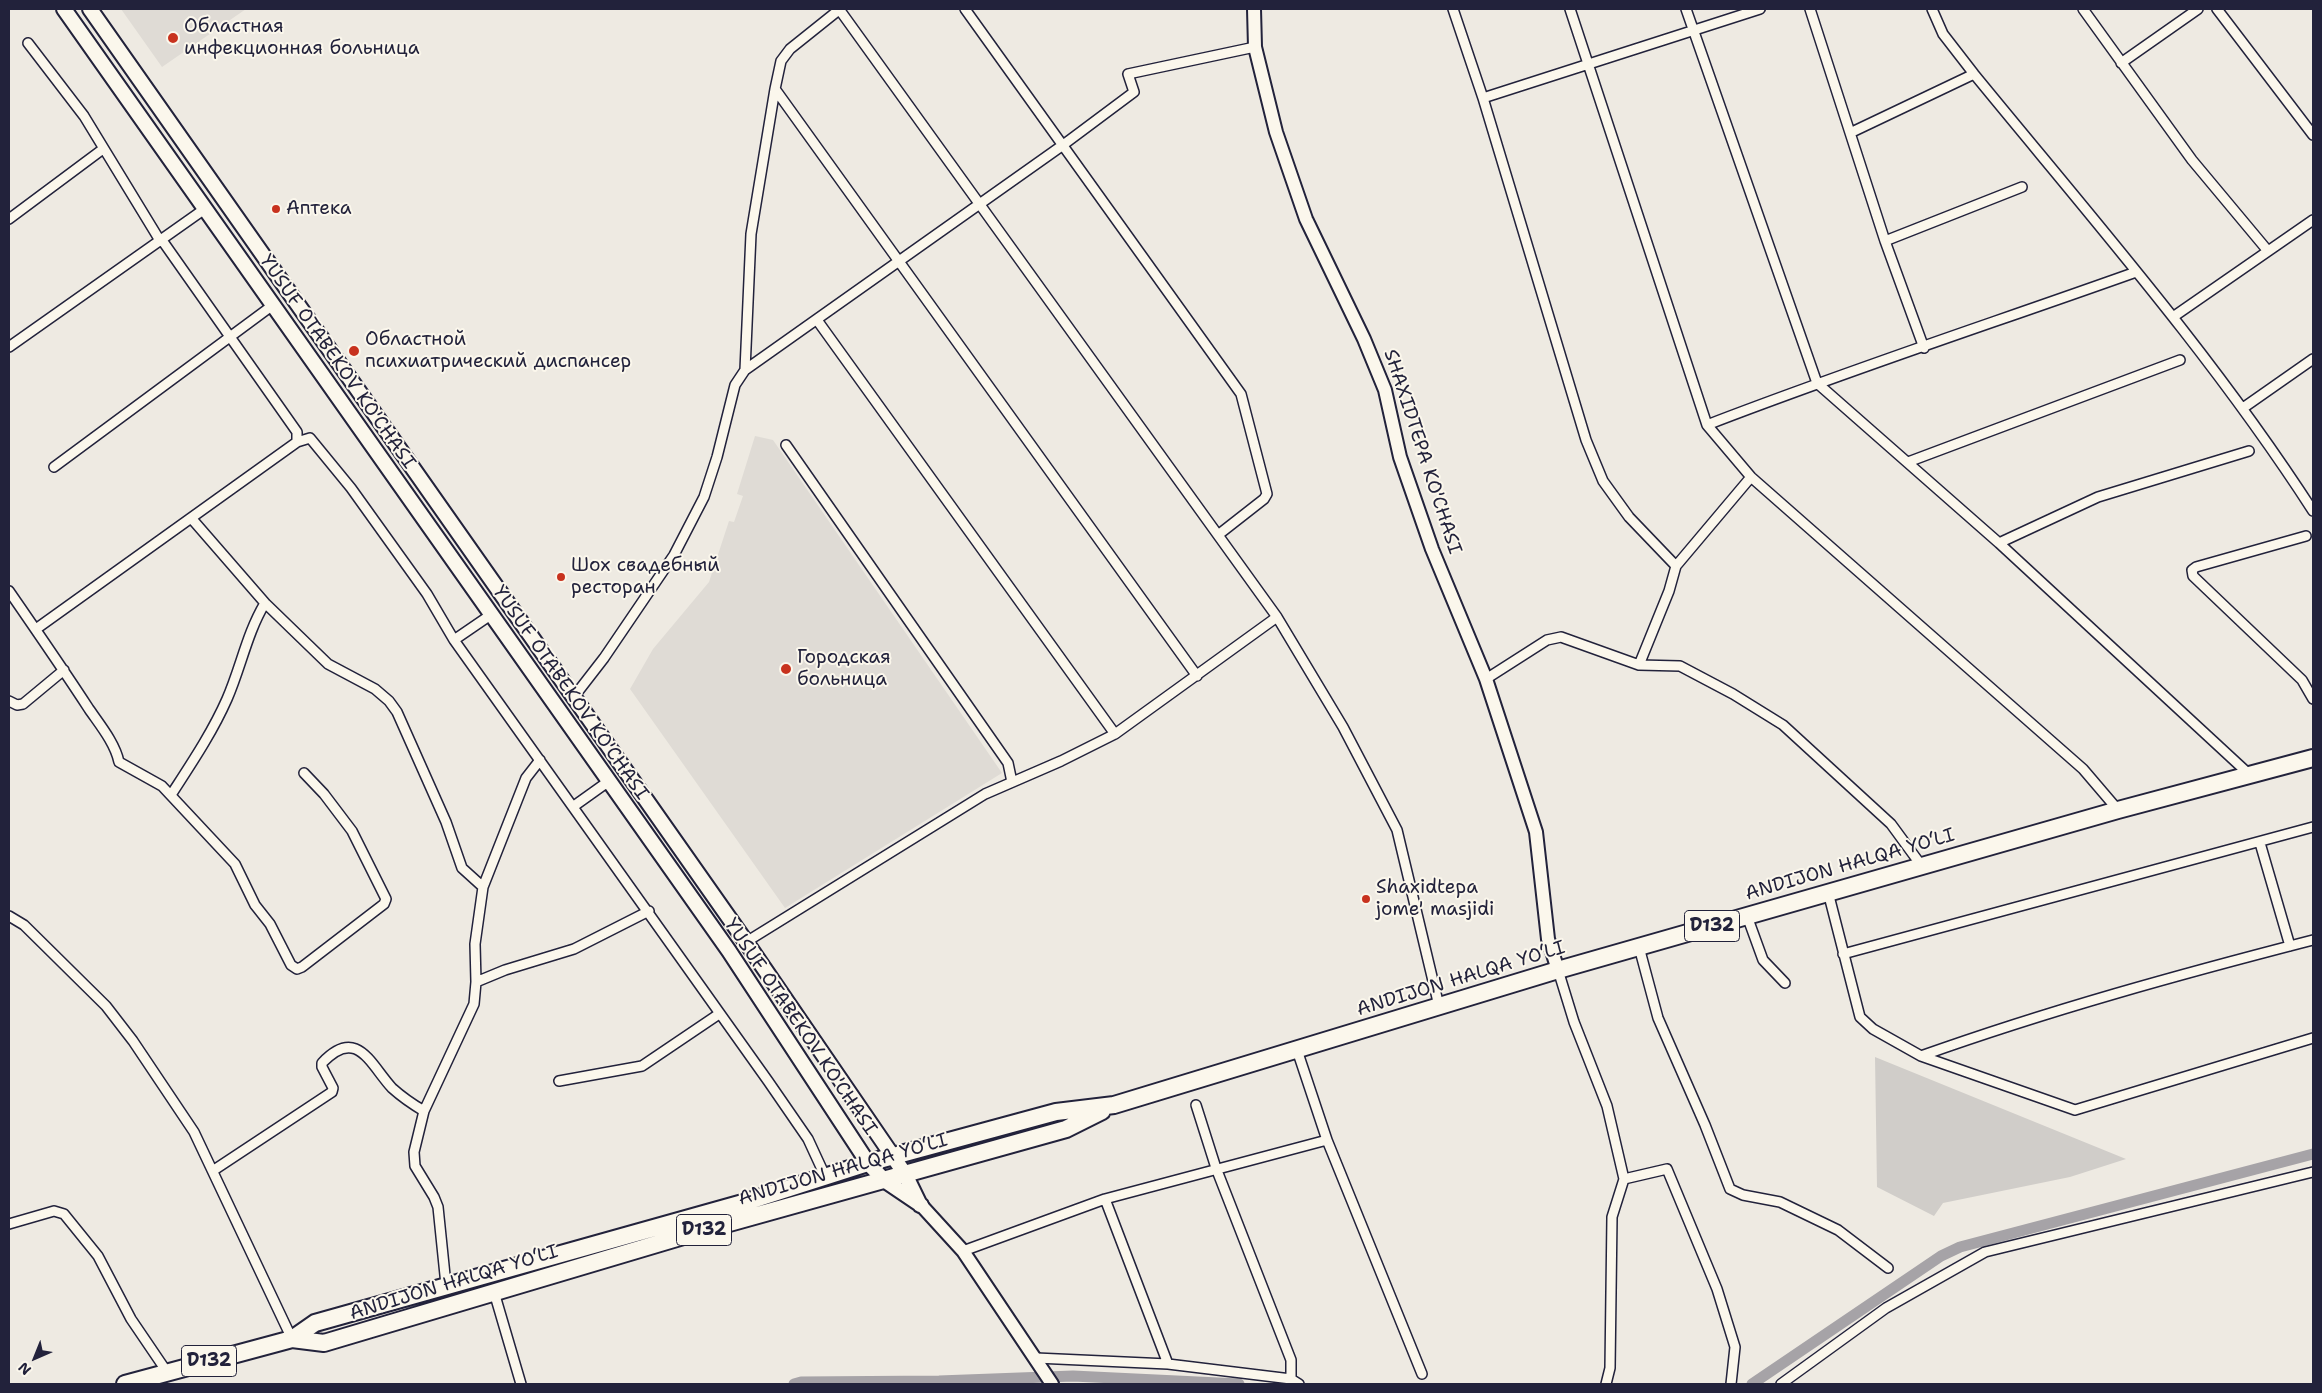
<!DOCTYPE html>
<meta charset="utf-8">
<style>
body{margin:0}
#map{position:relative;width:2322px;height:1393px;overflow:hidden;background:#eeeae2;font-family:"Shantell Sans",sans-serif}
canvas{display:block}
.frame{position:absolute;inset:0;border:10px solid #22223b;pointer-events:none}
.north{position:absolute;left:10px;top:1333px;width:50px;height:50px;-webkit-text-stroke:4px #fbf7ec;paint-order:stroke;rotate:224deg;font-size:14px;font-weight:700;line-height:20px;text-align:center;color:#22223b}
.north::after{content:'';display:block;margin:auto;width:18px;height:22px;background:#22223b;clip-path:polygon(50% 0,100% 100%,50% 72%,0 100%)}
</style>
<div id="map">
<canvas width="2322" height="1393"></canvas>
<div class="frame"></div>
<div class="north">N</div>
</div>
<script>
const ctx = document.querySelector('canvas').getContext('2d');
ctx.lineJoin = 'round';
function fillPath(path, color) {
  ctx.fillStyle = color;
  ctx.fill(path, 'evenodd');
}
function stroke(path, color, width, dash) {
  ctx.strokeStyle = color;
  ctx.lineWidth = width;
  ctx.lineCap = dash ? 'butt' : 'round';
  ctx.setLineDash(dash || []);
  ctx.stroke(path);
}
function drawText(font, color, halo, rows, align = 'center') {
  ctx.font = font + ' "Shantell Sans",sans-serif';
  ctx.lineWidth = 4;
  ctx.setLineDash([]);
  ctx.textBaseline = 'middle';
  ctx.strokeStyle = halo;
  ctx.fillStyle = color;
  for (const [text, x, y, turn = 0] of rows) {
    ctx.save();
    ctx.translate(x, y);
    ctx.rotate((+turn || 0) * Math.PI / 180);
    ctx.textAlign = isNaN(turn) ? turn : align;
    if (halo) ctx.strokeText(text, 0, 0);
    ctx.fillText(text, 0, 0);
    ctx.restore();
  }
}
fillPath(new Path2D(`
 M121,9H246L162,67Z
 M755,436L773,440L1002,773L785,908L630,689L653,649L709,582L729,521L734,522L743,496L737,494Z`), '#dfdbd5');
fillPath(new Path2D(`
 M1875,1057L2126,1159L2070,1177L1943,1203L1934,1216L1877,1187Z`), '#d0cdc9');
stroke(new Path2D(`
 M794,1384L801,1382L939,1381L1073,1376L1239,1384
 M1752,1384L1941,1256L1960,1247L2313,1154`), '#a6a3a7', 11);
const street = new Path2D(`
 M839,9L1277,617L1343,727L1397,830L1439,1006
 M965,9L1241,394L1267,494L1264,499L1218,535
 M1453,9L1483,98L1586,440L1603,481L1629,517L1676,566L1751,477
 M1570,9L1707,425L1751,477L2083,769L2118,810
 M1686,9L1817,383L1999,543L2251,776
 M1810,9L1885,241L1924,348
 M1932,9L1943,34L1974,74C2091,217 2213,356 2313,511
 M2083,9L2192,160L2268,251
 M2217,9L2313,135
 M28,43L84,116L159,239L164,243L297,432V442
 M2121,63L2198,9
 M775,89L1197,676
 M1483,98L1760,9
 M1850,133L1974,74
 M9,219L103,149
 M1885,241L2022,187
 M2173,317L2313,220
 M817,320L1115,734
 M9,347L206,208
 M745,370L751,234L775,89L781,61L790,49L840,9
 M2243,408L2313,359
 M1707,425C1849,370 1993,323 2136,272
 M786,445L1008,763L1012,782
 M1908,462L2180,360
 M54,467L273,305
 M192,519L265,603L328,664L375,689L389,701L397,712L446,822L462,868L483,887
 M2306,536L2196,567L2192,570L2193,576L2302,680L2313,699
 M1999,543L2098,497L2249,451
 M9,591C36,630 63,669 89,709C100,725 115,743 119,762L162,786L235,864L255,905L270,924L291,965L297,969L302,967L384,904L386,899L352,831L324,794L304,773
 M36,629L297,442L310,438L351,488L427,594L454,640L768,1081L808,1139L826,1178
 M454,640L492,614
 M1639,665L1669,591L1676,566
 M1486,679L1547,640L1561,637L1639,665L1680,666L1733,694L1783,725L1891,824L1921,865
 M573,698L604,658L674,555L704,497L717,457L735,385L745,370L1063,145L1134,92L1128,74L1255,47
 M9,701L17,705L23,704L64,670
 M171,795C191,764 212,733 227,699C241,667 247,633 265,603
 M574,806L609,781
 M2260,843L2290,946
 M1828,892L1860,1017L1873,1029L1921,1056L2075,1110L2313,1038
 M9,916L24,925L106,1006L133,1041L194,1132L292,1339
 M1747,916L1763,960L1785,983
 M746,942L985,794L1061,761L1115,734L1277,617
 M1639,947L1658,1018L1705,1125L1730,1189L1743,1195L1780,1202L1838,1230L1888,1268
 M1843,954L2313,827
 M1558,970L1574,1022L1607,1106L1624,1179L1612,1217L1610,1368L1606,1384
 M476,982L505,970L574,949L649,911
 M1921,1056C2050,1010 2181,974 2313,940
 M559,1081L642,1066L719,1014
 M1196,1105L1216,1168L1291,1360V1379
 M1327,1140L1422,1374
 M214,1170L332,1092L333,1088L322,1067V1063C357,1026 370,1064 392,1088C402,1097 412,1104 424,1111
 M1624,1179L1667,1169L1717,1289L1735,1347L1731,1384
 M1105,1199L1168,1364
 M9,1224L54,1211L64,1214L98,1256L131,1319L167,1372
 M963,1251L1105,1199L1327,1140L1297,1050
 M446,1285L438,1207L434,1197L415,1166L414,1152L424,1111L474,1004L476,982L475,944L483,887L526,778L540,760
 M494,1292L521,1384
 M1036,1358L1168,1364L1291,1379L1299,1384
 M1781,1384L1886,1308L1985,1252L2313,1172`);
const secondary = new Path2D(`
 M1254,9L1255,47L1276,132L1306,219L1364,339L1385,390L1400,457L1432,549L1486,679L1536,832L1548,939L1558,970
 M921,1205L963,1251L1052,1384`);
const primary = new Path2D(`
 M64,9L729,951L868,1163L884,1180L921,1205
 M90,9L746,942L905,1174L920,1205`);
const highway = new Path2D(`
 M292,1339L315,1323L743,1203L868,1163L1056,1112L1114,1105L1558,970L2118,810L2313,758
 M125,1384L292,1339L324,1343L697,1232L1066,1129L1102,1111`);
stroke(street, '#22223b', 12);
stroke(secondary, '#22223b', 16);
stroke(primary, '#22223b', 18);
stroke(highway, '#22223b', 20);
stroke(street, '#fbf7ec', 9);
stroke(secondary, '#fbf7ec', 12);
stroke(primary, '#fbf7ec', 14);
stroke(highway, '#fbf7ec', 16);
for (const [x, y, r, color] of [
 [173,38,6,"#c8321e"],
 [276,209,5,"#c8321e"],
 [354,351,6,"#c8321e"],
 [561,577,5,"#c8321e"],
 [786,669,6,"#c8321e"],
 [1366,899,5,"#c8321e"]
]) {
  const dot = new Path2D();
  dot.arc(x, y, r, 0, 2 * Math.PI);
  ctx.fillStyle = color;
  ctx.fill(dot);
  stroke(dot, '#fbf7ec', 2);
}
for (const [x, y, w] of [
 [1712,926,55],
 [704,1230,55],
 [209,1361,55]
]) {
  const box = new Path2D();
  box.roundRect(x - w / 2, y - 15.5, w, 31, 4);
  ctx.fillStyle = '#fbf7ec';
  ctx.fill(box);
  stroke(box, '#22223b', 1);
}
drawText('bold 18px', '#22223b', null, [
 ["D132",1712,926],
 ["D132",704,1230],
 ["D132",209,1361]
]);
drawText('19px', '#22223b', '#fbf7ec', [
 ["Областная",184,27],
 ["инфекционная больница",184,49],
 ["Аптека",286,209],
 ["Областной",365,340],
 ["психиатрический диспансер",365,362],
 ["Шох свадебный",571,566],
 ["ресторан",571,588],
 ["Городская",797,658],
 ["больница",797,680],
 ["Shaxidtepa",1376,888],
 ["jome' masjidi",1376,910]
], 'left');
drawText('19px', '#22223b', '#fbf7ec', [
 ["YUSUF OTABEKOV KO'CHASI",337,362,55],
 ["SHAXIDTEPA KO'CHASI",1422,452,72],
 ["YUSUF OTABEKOV KO'CHASI",570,693,55],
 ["ANDIJON HALQA YO‘LI",1850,865,-16],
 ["ANDIJON HALQA YO‘LI",1461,979,-17],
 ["YUSUF OTABEKOV KO'CHASI",800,1027,56],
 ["ANDIJON HALQA YO‘LI",843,1170,-16],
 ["ANDIJON HALQA YO‘LI",454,1283,-17]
]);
</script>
